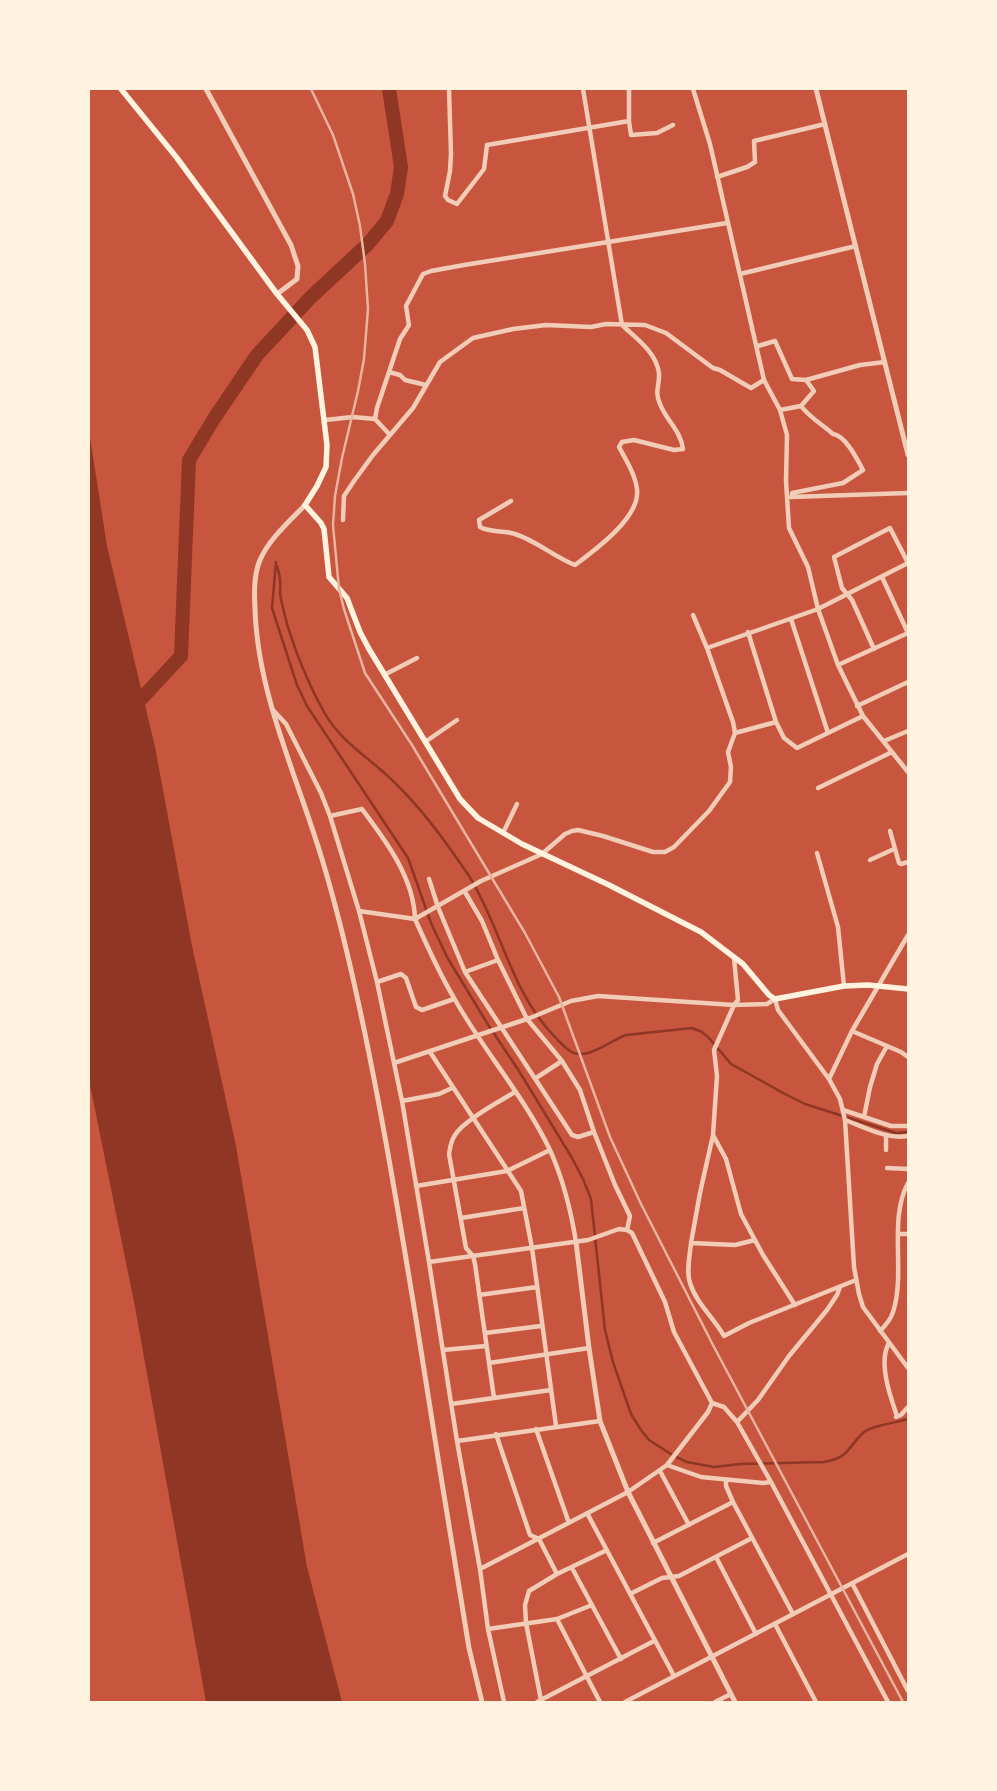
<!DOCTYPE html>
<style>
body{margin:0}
#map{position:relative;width:997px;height:1791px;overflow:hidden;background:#c8553d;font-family:Inter,sans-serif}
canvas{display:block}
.frame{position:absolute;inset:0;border:90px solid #fff3e0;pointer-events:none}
</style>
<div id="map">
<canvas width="997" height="1791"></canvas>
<div class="frame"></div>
</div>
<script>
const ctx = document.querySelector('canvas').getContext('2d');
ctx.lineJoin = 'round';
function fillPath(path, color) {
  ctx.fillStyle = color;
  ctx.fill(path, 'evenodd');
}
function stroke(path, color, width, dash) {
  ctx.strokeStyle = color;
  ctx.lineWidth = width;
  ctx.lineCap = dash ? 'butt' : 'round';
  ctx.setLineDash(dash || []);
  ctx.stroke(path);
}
fillPath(new Path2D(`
 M89,431L107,546L155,747L192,946L236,1146L307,1567L342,1702H206L135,1307L89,1080Z`), '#8f3625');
stroke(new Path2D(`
 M276,562L272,608L297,685L307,706L408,858L431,923L447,957L487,1023L519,1071L572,1158L583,1179L591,1199L605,1330L613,1362L631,1414L641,1430L649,1440L674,1456L687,1462L714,1467L740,1464L824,1462C850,1457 846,1449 863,1433C872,1425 896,1423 908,1419
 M277,566C278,570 280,576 280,580C281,587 279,593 281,599C288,635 306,680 324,712C341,743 372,759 396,784C424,811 447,843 469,876C501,927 511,992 554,1036C559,1041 564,1047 570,1051C586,1062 611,1040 626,1035L692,1028L702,1032L709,1038L731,1064L785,1094L805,1104L896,1133L908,1132`), '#8f3625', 2.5);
stroke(new Path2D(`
 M130,711L181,656L189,460L215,417L257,355L311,297L368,244L387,221L397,194L401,167L389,89`), '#8f3625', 14);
stroke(new Path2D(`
 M449,89L451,154L450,171L445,196L448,200L457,204L484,169L487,145L629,121V89
 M693,89L710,144L764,380L780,410L787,435L786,481L789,528L808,567L818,609L838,665L863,716L908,772
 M629,121L631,135L657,133L673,125
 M717,177L747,167L755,162L754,141L825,124
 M740,274L856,246
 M758,346L775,341L792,379L806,380L860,365L885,362
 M389,372L400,375L405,380L426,385
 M780,410L801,406L814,391L806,380
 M325,420L353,417L375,419
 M390,435L375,419L377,408L400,339L409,325L406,306L423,274L431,271L464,265L727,223
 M791,497L908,493
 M792,497V493L843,483L863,470C857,459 846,436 833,434C823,425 809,417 801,406
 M511,501L479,520L480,527C491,533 504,530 515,534C537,541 554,557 575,565C595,550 641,517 637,489C635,474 626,460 619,447L622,442L634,440L674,450L683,449C681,431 666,420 660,404C654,390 660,386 659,373C656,352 637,339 622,325L583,89
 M343,520L344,496L354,481L373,455L413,408L440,362L473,338L513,329L546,325L591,327L606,324L645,325L666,333L713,368L720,370L751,388L764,380
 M693,615L707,648
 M791,619L828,733
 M874,649L852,600L842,588L834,557L890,528L908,563
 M838,665L908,633L882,577
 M384,675L417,658
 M857,706L908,682
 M273,710L286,724L321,793L330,816L359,911L377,982L402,1101L429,1262L457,1441L480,1569L488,1629L504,1702
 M776,722L784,738L797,748L863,716
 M735,733L776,722L748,632
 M884,741L908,731
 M425,742L457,720
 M818,788L892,752
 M330,816L362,809C386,841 414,878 415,919C427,946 439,973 454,998C483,1050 524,1096 550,1150C563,1179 571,1211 576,1242
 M890,831L899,863L901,864L908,862
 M503,833L517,804
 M817,853L838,927L844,986
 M870,860L894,849
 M429,879L438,907L465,972L572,1135L578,1137L594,1132
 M465,892L482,921L498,960L527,1019L562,1061L580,1090L594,1132L615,1185L630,1216L627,1230
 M359,911L415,919L481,881L542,854L565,834L572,831L578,830L603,836L653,852H665L674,847L709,811L730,782L731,767L728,752L735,733L733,722L707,648L818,609L908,563
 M734,958L738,1000L734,1005L714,1050L717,1076L713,1135L700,1193L691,1243L735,1245L755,1240
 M465,972L498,960
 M377,982L401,974L406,978L416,1007L422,1010L454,999
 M852,1031L901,1052L908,1057
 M430,1052L521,1191L532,1248L556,1426
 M394,1063L530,1018L571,1001L598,996L734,1005L767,1004L775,999L778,1010L829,1079L840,1099L845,1120L854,1267L859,1294L863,1307L908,1368
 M536,1078L562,1061
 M829,1079L852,1031L908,935
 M402,1101L439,1094L452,1088
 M843,1110L891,1126H908
 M864,1117L870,1087L877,1064L887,1046
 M845,1120C864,1127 888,1140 908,1136
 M713,1135L726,1159L741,1214L763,1255L795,1305
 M886,1150V1135
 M887,1168L908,1169
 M416,1186L507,1171L550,1150
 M461,1218L524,1208
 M899,1234H908
 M691,1243C690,1255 686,1271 690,1283C696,1303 714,1318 724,1336L749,1323L856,1280
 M429,1262L588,1240L619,1229L627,1230L632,1233L665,1302L674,1332L712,1403L708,1412L667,1465L628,1492L480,1569
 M479,1295L537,1287
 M880,1331C885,1326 891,1319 893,1312C906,1273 888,1220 908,1183
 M485,1333L541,1326
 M889,1343C878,1362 890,1396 897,1416
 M443,1350L486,1346
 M489,1363L589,1348
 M494,1398L475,1264L473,1256L466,1248L449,1154C450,1147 451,1141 455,1135C463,1121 500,1101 515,1092
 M712,1403L724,1407L737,1422L771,1482L888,1702
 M451,1404L551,1390
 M896,1417L901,1415L908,1407
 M737,1422L758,1400L789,1356L827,1310L837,1295L840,1287
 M536,1429L569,1523
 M496,1434L530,1535L539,1539L557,1574
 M457,1441L600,1421
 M667,1465L701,1477L763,1483L771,1482
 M660,1471L689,1525
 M726,1480V1486L733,1502L793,1614
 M587,1513L674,1676
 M653,1543L733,1502
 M716,1557L756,1634
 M572,1568L621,1659
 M852,1583L908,1691
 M630,1594L662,1578L679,1576L752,1538
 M557,1619L600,1702
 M775,1624L816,1702
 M488,1629L557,1619L592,1605
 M541,1700L526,1623L525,1605L529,1591L557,1574L607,1550
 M537,1702L654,1641
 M625,1702L908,1554
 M715,1702L731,1694`), '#f1ccb7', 4.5);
stroke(new Path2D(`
 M206,89L291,245L298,266L297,279L277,294
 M816,89L908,455
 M305,505C289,522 269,539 260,560C254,574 254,593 255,608C257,685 289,758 313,831C329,878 341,926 352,974C378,1088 397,1204 416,1319C433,1429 451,1538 469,1648L482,1702
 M576,1242L589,1348L600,1421L628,1492L735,1702`), '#f1ccb7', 5);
stroke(new Path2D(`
 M121,89L177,158L277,294L307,330L315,347L327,445L326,467L317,486L305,505L321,523L324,529L329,577L347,598L360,632L369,649L460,799L478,818L522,844L609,885L701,932L743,964L769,995L775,999L844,986L868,985L908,989`), '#fff3e0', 5.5);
stroke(new Path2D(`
 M311,89L333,135L353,194L360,226L365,264L368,309L364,359L358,391L342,458L335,496L333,525L339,589L344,609L365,673L412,745L525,933L559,997L610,1137L641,1204L714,1347L903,1702`), '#e9b49f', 2.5);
</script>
